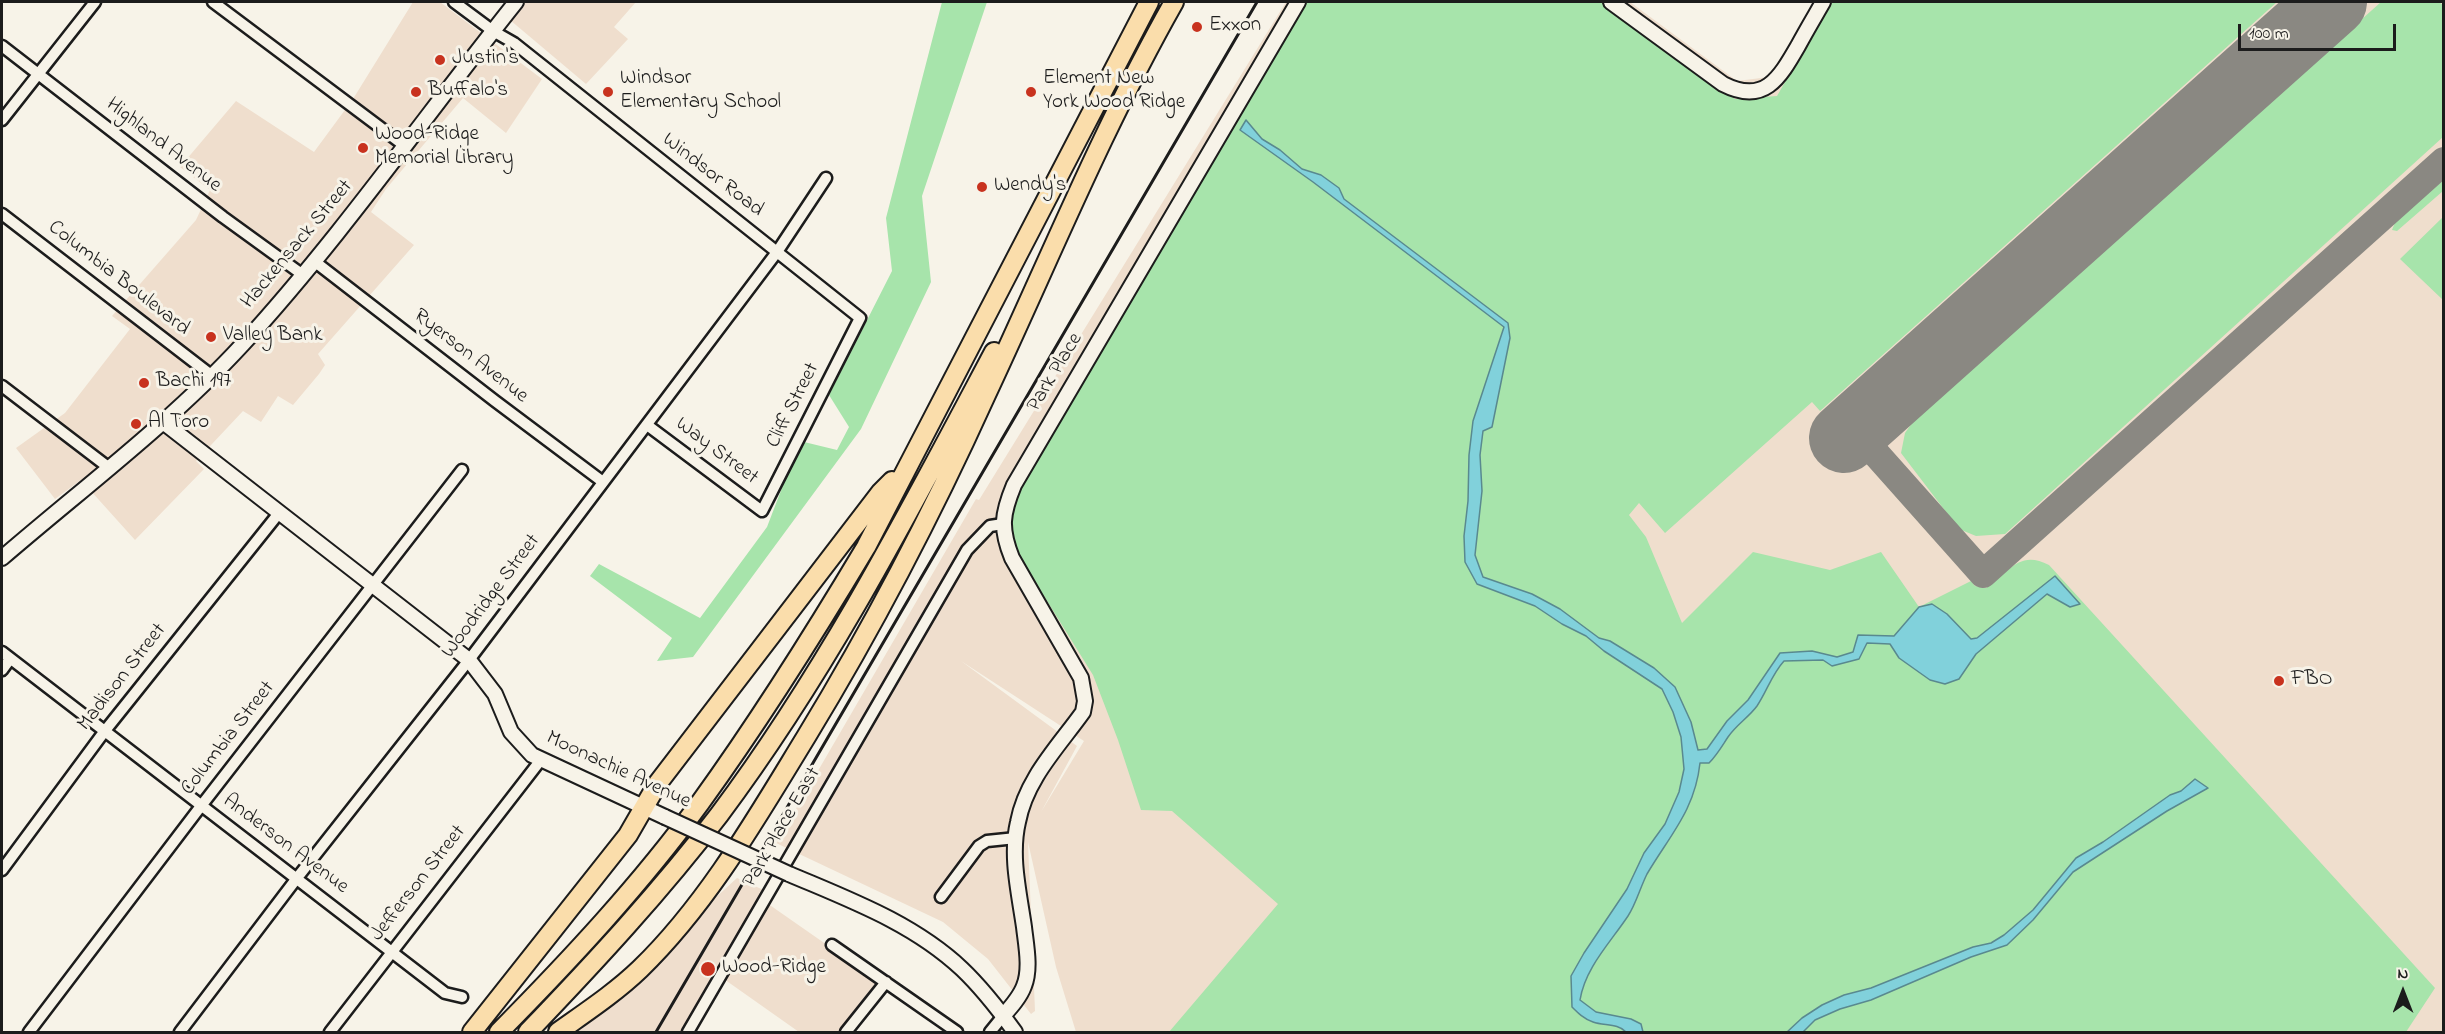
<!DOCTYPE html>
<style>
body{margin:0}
#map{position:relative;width:2445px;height:1034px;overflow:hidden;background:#f7f3e8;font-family:"Indie Flower",sans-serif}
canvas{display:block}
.frame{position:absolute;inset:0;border:3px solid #1c1c1c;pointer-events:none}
.north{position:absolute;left:2373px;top:962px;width:60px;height:60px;-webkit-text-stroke:4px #f7f3e8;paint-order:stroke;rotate:0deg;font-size:16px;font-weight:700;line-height:24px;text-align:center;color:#1c1c1c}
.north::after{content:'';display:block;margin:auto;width:21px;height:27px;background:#1c1c1c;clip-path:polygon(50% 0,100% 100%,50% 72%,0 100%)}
.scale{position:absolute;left:2238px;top:24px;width:158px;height:27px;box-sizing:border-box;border:3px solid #1c1c1c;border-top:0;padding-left:8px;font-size:18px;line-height:21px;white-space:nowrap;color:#1c1c1c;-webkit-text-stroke:4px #f7f3e8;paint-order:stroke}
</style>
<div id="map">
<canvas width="2445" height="1034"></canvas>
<div class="frame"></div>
<div class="north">N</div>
<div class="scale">100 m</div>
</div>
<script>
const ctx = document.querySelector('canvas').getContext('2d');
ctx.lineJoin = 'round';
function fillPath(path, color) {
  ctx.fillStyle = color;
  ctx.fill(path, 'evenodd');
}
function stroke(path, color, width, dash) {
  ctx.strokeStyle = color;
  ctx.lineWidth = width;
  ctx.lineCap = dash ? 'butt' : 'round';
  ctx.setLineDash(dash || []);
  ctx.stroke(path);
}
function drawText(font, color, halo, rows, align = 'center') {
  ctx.font = font + ' "Indie Flower",sans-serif';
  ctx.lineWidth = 6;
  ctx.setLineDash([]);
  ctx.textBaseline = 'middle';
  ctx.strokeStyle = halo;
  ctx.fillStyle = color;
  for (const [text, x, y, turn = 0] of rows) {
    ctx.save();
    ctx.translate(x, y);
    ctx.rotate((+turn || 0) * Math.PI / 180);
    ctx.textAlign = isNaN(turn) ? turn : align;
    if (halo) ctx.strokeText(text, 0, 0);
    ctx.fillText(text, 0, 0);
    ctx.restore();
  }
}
fillPath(new Path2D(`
 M413,2H440L542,79L506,133L463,98L386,189L371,212L414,245L318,354L325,365L319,374L293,405L278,396L261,422L243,411L196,461L204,469L135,540L81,480L55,499L16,448L65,413L130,329L112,316L196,220L210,190L180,167L236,101L314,152L353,99Z
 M521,2H636L614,27L628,39L586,84L510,20Z
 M1286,2H1630L1737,81L1769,77L1815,2H2443V1032H1076L1056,967L1028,842L1035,1011L1031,1014L988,959L943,922L776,843L976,499L979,500ZM961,661L1084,741L1041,812L1077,746Z
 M737,878L768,892L764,901L883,984L846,1032H799L721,977L688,1032H569Z`), '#efdecd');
fillPath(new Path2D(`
 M942,2H987L922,196L931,282L861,429L693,657L657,661L672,638L590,576L599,564L700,618L767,527L800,441L837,450L849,427L829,395L892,271L886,218Z
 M1298,2H1610L1735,99L1777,96L1831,2H2277L1820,411L1812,402L1665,533L1639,503L1629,515L1646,537L1682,623L1753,552L1830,570L1881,552L1919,607L1971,581L1975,586L1986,588C2008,573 2019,549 2049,565L2435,988L2406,1032H1169L1278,904L1172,811L1141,810L1118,740L1093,675L1024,564L1003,524L1005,506Z
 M2381,2H2439L2443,5V137L2005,534L1976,536L1959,529L1901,453L1905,433L1912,423Z
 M2443,177V191L2397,231L2392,230L2396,220Z
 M2443,217V300L2400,259Z`), '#a7e4ab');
const water = new Path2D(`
 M1246,120L1262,139L1280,150L1302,169L1321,175L1339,188L1344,199L1508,323L1510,338L1492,427L1483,431L1480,455L1482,491L1475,555L1483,577L1532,594L1560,609L1599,638L1610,641L1654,668L1675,687L1691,722L1698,750L1707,749L1727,721L1748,700L1780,653L1812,651L1837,657L1853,652L1858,635L1894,636L1919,607L1932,604L1947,614L1971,639L1977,638L2055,576L2080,604L2070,607L2047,594L1976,654L1959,679L1945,684L1930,680L1899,658L1890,644L1867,643L1859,659L1832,666L1823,660L1784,661C1772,674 1767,691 1757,706C1749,717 1736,725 1728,737C1722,746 1717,755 1709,763H1700C1695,810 1670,835 1647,874C1640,888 1636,904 1628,916C1610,943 1585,968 1580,1000L1596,1012L1631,1019L1641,1024L1643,1032H1626C1618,1023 1604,1026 1593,1022C1584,1019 1578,1013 1572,1007L1571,976L1584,953L1627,889L1644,853L1665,824L1679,792L1684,769L1681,737L1673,712L1662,689L1604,651L1586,636L1562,624L1535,606L1477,584L1465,562L1464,536L1468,501L1469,455L1473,421L1504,327L1313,182L1240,130Z
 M2195,779L2208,788L2167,811L2073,872L2033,920L2007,945L1971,957L1871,1000L1840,1009L1815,1020L1803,1032H1787L1802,1018L1822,1005L1844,995L1871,988L1973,947L1991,943L2004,935L2033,910L2076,858L2103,842L2170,795L2181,791Z`);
fillPath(water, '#81d1db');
stroke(water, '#59898f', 1.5);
stroke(new Path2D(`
 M1854,429L1983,574L2444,161`), '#8a8882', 28);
stroke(new Path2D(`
 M1844,438L2332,2`), '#8a8882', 70);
const street = new Path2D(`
 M213,2L405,146
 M454,2L493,31L514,43L860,318L762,511L647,425
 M2,46L223,217L303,275
 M2,120L95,2
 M2,214L211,375
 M314,261L495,401L603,482
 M2,386L108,467
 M2,652L445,993L462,997
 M2,670L10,659
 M2,870L104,732L279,513
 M941,897L979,846L987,841L1016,838
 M832,945L957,1032
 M29,1032L201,806L462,470
 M180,1032L297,878L469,660L777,252L826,178
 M330,1032L540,761
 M688,1032L967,550L990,526L1003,524
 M846,1032L886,982
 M990,1032L1003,1016`);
const secondary = new Path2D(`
 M1611,2L1723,84C1764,105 1779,79 1798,46C1806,31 1815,16 1823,2
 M163,422L469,660L495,694L511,732L532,755L665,817
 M2,558C82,489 170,423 242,345C341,237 425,116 516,2
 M789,874C850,900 913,923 962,969C982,988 999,1010 1015,1032
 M1003,1016C1011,1007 1020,997 1024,986C1031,969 1026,945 1024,927C1019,892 1010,856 1018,822C1026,779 1058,747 1083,712L1085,701L1081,678L1012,558C1000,528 1002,514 1014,485L1298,2`);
const highway = new Path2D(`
 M472,1032L628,835L658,783L881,492L892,481
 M499,1032C570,960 640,885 700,803C760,720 814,634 866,547L1149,2
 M528,1032C595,962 660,892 719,815C827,671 910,510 994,352
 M558,1032C586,1012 615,993 640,969C708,903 757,817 806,737C873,627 932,514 985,397C1047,265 1102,129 1174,2`);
stroke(street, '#1c1c1c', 15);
stroke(secondary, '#1c1c1c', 18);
stroke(highway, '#1c1c1c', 22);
stroke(street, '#f7f3e8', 10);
stroke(secondary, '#f7f3e8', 14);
stroke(highway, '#faddab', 18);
stroke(new Path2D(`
 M656,1032L1257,2`), '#1c1c1c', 3);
const secondaryBridge = new Path2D(`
 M665,817L789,874`);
stroke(secondaryBridge, '#1c1c1c', 18, []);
stroke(secondaryBridge, '#f7f3e8', 14);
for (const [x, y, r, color] of [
 [1197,27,6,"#c8321e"],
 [440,60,6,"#c8321e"],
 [416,92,6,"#c8321e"],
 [608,92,6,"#c8321e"],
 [1031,92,6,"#c8321e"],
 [363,148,6,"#c8321e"],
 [982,187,6,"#c8321e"],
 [211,337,6,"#c8321e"],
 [144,383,6,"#c8321e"],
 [136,424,6,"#c8321e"],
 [2279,681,6,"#c8321e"],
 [708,969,8,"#c8321e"]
]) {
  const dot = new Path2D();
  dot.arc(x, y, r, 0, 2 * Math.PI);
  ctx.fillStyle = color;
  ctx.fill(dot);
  stroke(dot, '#f7f3e8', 2);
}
drawText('21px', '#1c1c1c', '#f7f3e8', [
 ["Exxon",1209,27],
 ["Justin's",452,60],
 ["Windsor",620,80],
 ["Elementary School",620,104],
 ["Element New",1043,80],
 ["York Wood Ridge",1043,104],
 ["Buffalo's",428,92],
 ["Wood-Ridge",375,136],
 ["Memorial Library",375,160],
 ["Wendy's",994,187],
 ["Valley Bank",223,337],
 ["Bachi 197",156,383],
 ["Al Toro",148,424],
 ["FBO",2291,681],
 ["Wood-Ridge",722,969]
], 'left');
drawText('21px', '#1c1c1c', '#f7f3e8', [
 ["Highland Avenue",163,146,38],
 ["Windsor Road",712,176,38],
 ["Hackensack Street",298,245,-50],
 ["Columbia Boulevard",118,279,38],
 ["Ryerson Avenue",470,357,38],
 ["Park Place",1056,373,-59],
 ["Cliff Street",794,406,-63],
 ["Way Street",716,452,37],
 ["Woodridge Street",492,597,-53],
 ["Madison Street",123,678,-52],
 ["Columbia Street",229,739,-52],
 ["Moonachie Avenue",618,771,25],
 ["Park Place East",783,828,-60],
 ["Anderson Avenue",285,845,37],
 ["Jefferson Street",419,884,-52]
]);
</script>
